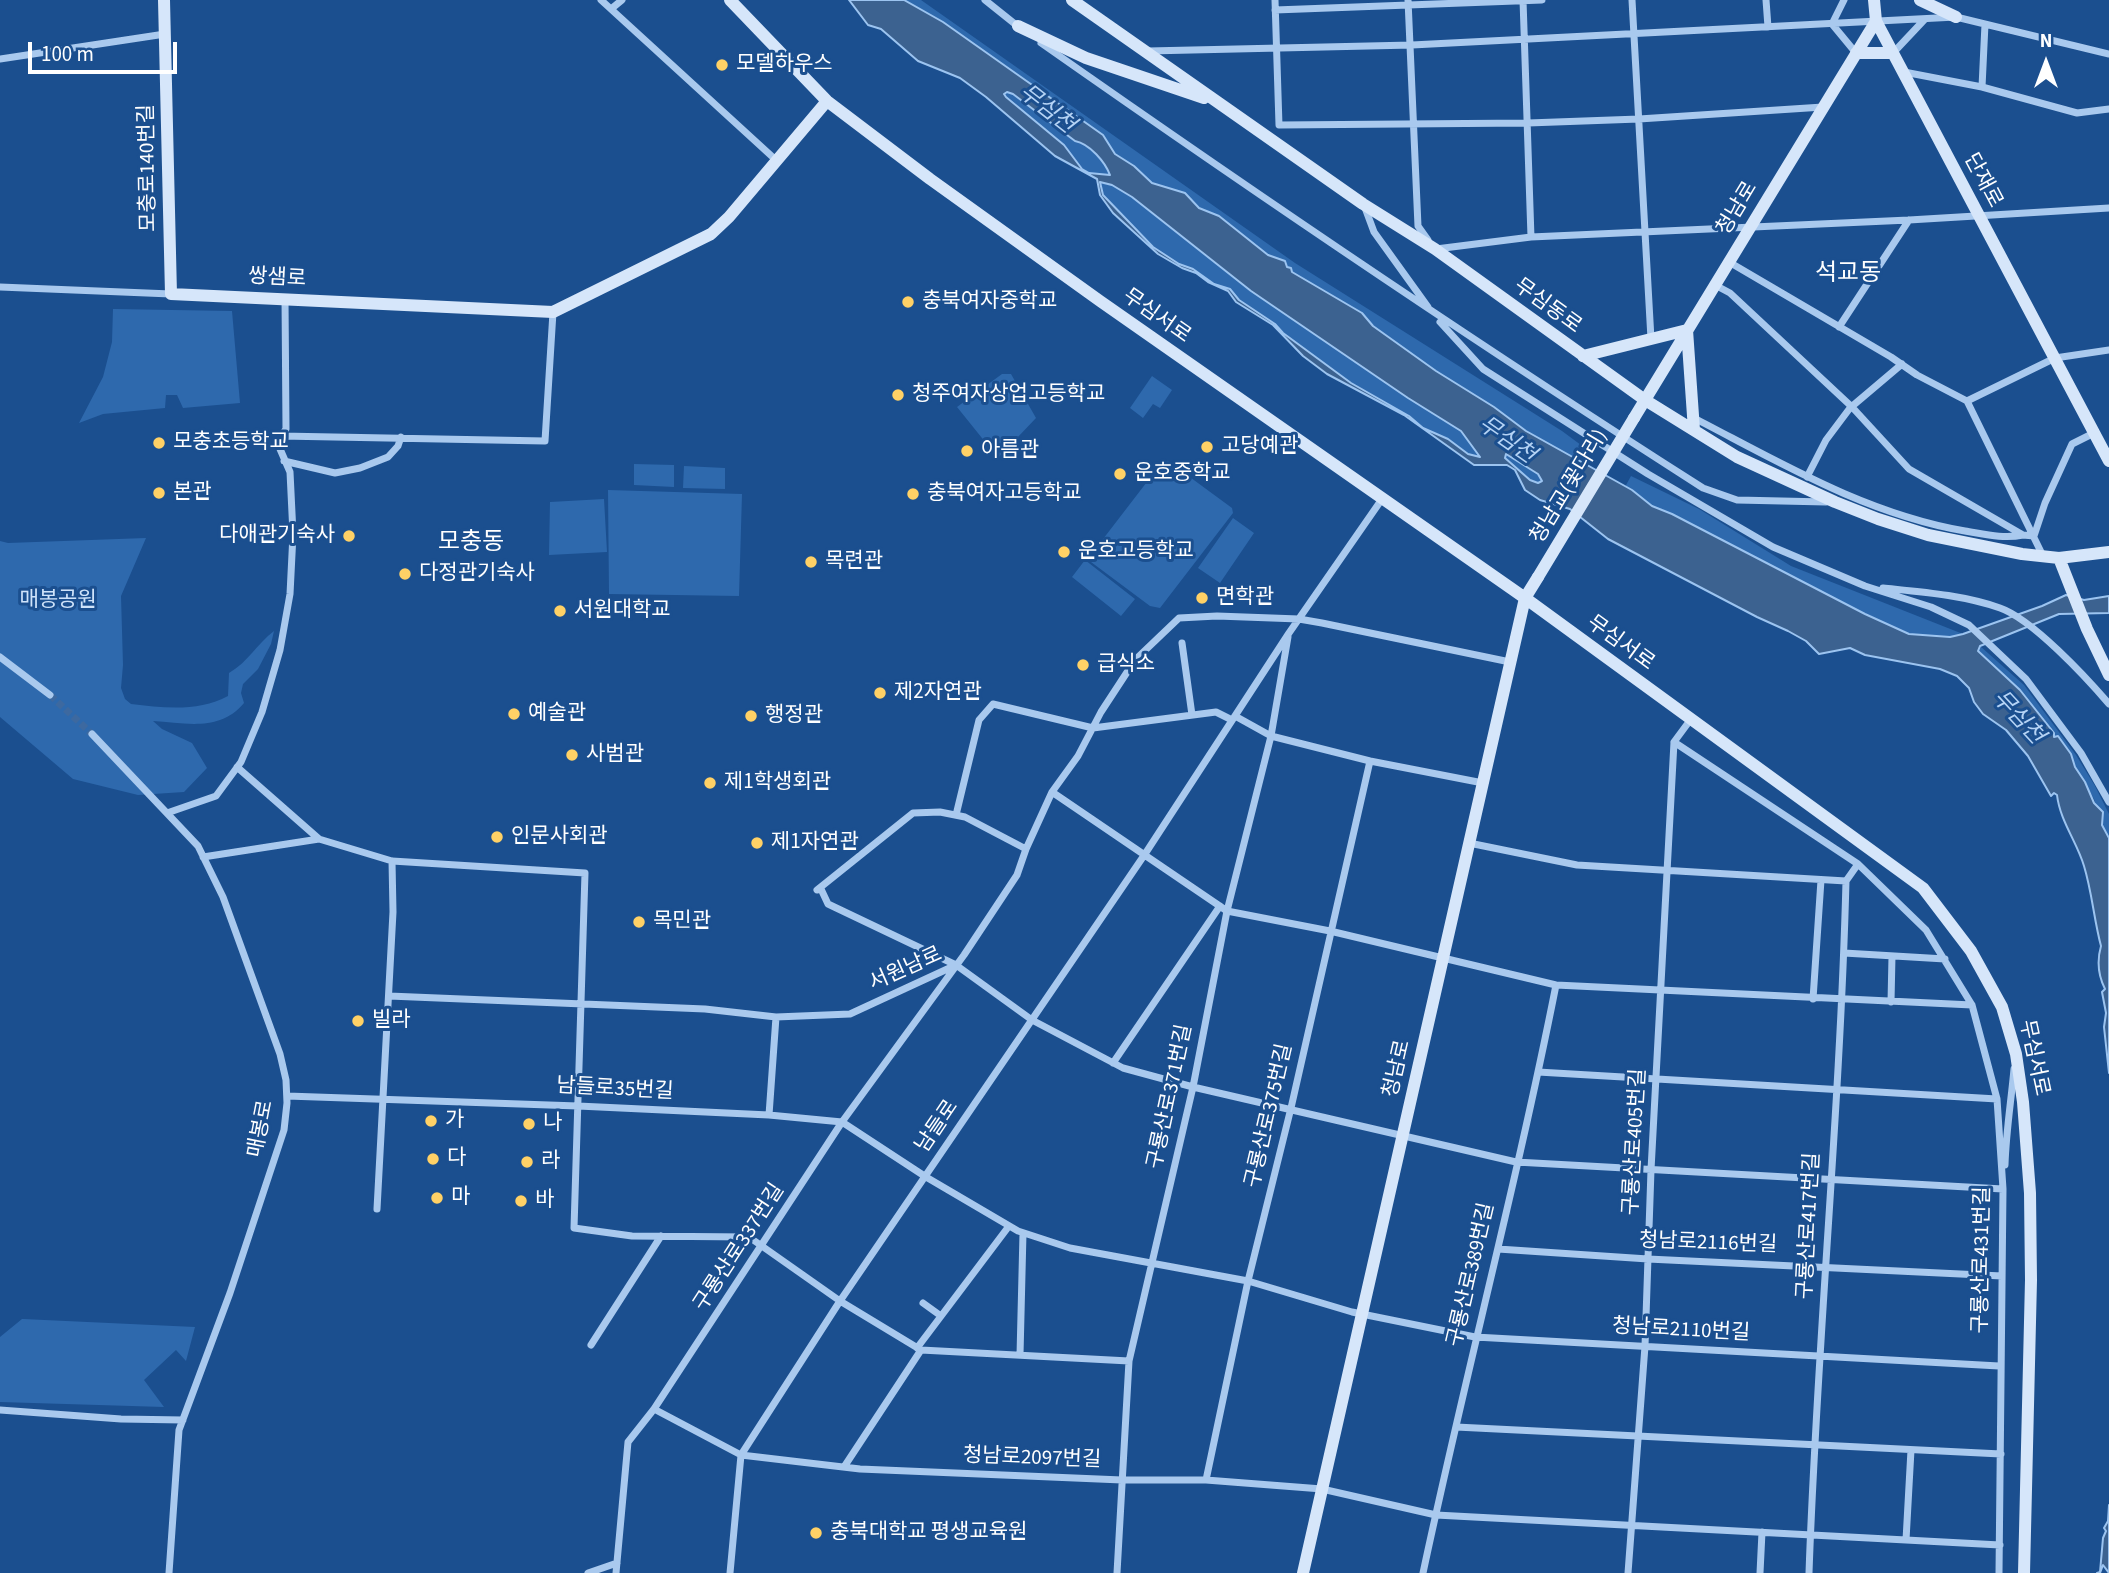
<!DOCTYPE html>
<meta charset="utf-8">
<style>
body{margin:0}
#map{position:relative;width:2109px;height:1573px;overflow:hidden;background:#1b4f8f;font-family:"Source Sans 3",sans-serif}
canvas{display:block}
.north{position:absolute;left:2011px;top:28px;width:70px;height:70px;-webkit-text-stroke:5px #1b4f8f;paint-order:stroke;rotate:0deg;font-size:19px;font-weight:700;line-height:28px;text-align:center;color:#fff}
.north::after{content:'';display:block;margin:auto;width:24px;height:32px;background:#fff;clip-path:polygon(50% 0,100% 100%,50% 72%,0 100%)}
.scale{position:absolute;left:28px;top:42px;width:149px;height:32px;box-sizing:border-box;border:4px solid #fff;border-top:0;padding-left:9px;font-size:21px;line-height:24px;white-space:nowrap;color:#fff;-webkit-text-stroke:5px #1b4f8f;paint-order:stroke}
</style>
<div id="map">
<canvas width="2109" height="1573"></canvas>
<div class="north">N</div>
<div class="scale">100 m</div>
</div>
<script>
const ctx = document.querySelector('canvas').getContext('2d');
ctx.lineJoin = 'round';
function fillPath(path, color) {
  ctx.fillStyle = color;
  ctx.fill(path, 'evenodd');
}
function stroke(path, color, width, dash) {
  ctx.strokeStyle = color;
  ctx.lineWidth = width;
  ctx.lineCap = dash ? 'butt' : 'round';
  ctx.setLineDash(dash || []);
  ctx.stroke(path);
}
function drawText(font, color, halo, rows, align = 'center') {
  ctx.font = font + ' "Source Sans 3","Noto Sans KR",sans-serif';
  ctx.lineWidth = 6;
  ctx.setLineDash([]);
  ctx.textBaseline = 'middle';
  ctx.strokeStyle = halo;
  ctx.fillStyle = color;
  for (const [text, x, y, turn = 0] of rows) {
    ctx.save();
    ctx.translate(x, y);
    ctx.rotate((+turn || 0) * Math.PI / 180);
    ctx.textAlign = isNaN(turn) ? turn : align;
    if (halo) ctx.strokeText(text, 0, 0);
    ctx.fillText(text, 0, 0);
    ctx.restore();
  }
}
fillPath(new Path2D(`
 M904,0H921L1295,263L1562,431L1585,448L1577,461L1526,431L1494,407L1436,371L1373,326L1362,313L1292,272L1287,268L1285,261L1268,255L1219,216L1199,208L1185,193L1152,183L1134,166L1115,154L1103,135L943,22Z
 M1007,92L1013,94L1075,141C1090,144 1105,162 1110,176L1089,173L1082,168L1015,103L1004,94Z
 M1100,182L1112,184L1132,197L1251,291L1408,398L1461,431L1481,457L1468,454L1448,439L1423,428L1409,416L1351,383L1283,333L1275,324L1239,300L1230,289L1214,284L1193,269L1179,264L1153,247L1103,195Z
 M113,309L232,311L240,403L183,408L177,395H166L165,408L103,414L79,423L103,377L112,342Z
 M1002,374H1011L1036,418L998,458L957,407Z
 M1152,376L1172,390L1160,408L1153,404L1143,418L1130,408Z
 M1506,454L1538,474L1543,481L1538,483L1530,480L1505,458Z
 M1163,461H1168L1232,508L1233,513L1160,608L1150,606L1091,562L1090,556Z
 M634,464L674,465V487L634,485Z
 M684,466L725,468V489L683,488Z
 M1631,476L1699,509L1791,566L1963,634L1950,637L1909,634L1865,614L1672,514L1652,506L1625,487Z
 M608,490L742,494L739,596L609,594Z
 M604,499L607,552L549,555L550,502Z
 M1233,518L1254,533L1220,583L1198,568Z
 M146,538L121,596L123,665L121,688L125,699L131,704C164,708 199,712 228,696L229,673C248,662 257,644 274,631L271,644L258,669L243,684L241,693L244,703C220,732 186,723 153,721L162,729L192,743L207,768L184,792L138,795L73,779L0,717V541L8,543Z
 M1085,560L1135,599L1121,616L1072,577Z
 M1980,646L2024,685L2076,755L2095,786L2109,814V838L2105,834L2094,799L2075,767L2071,754L2054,737L2020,690L1978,652Z
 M22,1319H23L195,1327L186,1361L176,1350L144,1380L164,1407L0,1402V1337Z`), '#2e69ad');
const water = new Path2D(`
 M849,0H904L943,22L1103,135L1115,154L1134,166L1152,183L1185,193L1199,208L1219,216L1268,255L1285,261L1287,267L1291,268L1292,272L1362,313L1373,326L1436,371L1494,407L1526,431L1632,490L1652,506L1672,514L1865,614L1909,634L1950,637L1963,634L2042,606L2066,595L2084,600L2109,596V613L2059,614L1980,646L1978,651L2020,690L2054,733V737L2058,736L2071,754L2075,767L2085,782L2094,803L2103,812L2102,825L2109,838V1073L2104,1027L2106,1013L2102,992L2105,989C2098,975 2097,960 2101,946C2094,920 2092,892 2084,866C2077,842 2060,821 2057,795L2054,793L2051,796L2028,756L2006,730L1983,714L1974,702L1969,688L1957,676L1940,669L1865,655L1850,648L1819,654L1806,641L1788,631L1757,617L1608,539L1570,509L1540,500L1525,490L1515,470L1507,465H1474L1404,415L1327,374L1303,356L1273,325L1236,302L1228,291L1208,282L1196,273L1182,268L1158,254L1113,213L1100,195L1097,179L1055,156L986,97L960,78L918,61L881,29L868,25ZM1007,92L1013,94L1075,141C1090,144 1105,162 1110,175L1089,173L1082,169L1064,145L1006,97L1004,94ZM1100,182L1112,185L1132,197L1251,291L1408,398L1461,431L1480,457L1468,454L1448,439L1423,428L1409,416L1351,383L1283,333L1275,324L1239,300L1230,289L1214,284L1193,269L1179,264L1153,247L1103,195ZM1506,454L1538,474L1542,481L1538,483L1530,480L1505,458Z
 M2109,1505V1573L2103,1565L2100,1573H2097L2100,1572L2103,1538L2106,1531L2104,1528L2108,1521Z`);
fillPath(water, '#3c6290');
stroke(water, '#9cc4f0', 2);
stroke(new Path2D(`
 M50,695L92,734`), '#3d69a0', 7, [7, 3.5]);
stroke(new Path2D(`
 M601,0L777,161
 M985,0L1020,28
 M1275,0L1279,125
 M1408,0L1418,226L1428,240
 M1523,0L1531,237
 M1632,0L1651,339
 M1766,0L1768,27
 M1844,0L1832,24L1856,53
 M611,9L622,0
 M1275,10L1542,0
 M1041,43C1259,196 1479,345 1703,488L1737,500L1826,502
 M1148,51L1412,45L1956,17L2109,54
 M1893,53L1925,19
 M0,59L165,34
 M1904,72L1982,87L2077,113L2109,109
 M1982,87L1985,24
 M1279,125L1528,123L1639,119L1823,107
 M1364,205L1374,232L1428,307
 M1436,249L1531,237L1909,220L2109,208
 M1729,262L1891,357L1917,375L1967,401L2043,556
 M1715,285L1730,293L1852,407L1909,469L2023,535L2034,536L2045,503L2072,444L2094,433
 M0,287L171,294
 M1440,322L1483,369L1648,474L1773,547L1865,586L1931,607L1969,625L2026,679L2081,753L2109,802
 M1839,327L1909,220
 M1967,401L2055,358L2109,350
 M1694,418C1781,463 1866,514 1965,531C1984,534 2003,539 2023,535
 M281,436L545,441L553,312
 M284,461L335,473L360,468L388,457L398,446L401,437
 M1807,477L1826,440L1850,408L1902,364
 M1883,588C1922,592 1963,595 2000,608C2032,619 2086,677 2109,704
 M1182,643L1192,715
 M0,657L50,695
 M1235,716L1271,736L1370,761L1483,783
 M92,734L198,846L223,897L280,1054L286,1080L287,1103L284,1130L230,1293L179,1430L169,1573
 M1674,742L1858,864L1926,930L1972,1005L1997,1099L2003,1189L1999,1573
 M237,767L319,839L392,861L585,873L574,1228L632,1236L749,1237L840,1301L921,1350L1129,1361
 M1052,792L1227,911L1330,931L1556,985L1972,1005
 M167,813L216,796L241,762L262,712L280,650L290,594L293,534L290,472L277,442L286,429L285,298
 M956,815L979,720L993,704L1093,728L1216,712L1232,720
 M1469,843L1577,865L1846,881
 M1026,849L965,817L940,812L913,813L817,890L821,889L828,904L956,965L1032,1020L1123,1068L1193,1087L1516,1162L2003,1189
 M203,857L319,839
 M1846,881L1858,864
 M1844,953L1945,959
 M389,996L705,1009L776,1017L850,1014L956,965
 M1813,999L1821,880
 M1891,1002L1892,956
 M1113,1063L1220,906
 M1538,1072L1997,1099
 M287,1096L578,1106L769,1115L842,1122L926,1177L1018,1231L1070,1248L1248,1281L1352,1312L1475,1337L1999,1366
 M769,1115L776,1017
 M2005,1165C2006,1132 2011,1102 2014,1069
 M377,1209L393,912L392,861
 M1498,1249L1648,1259L2002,1276
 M923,1303L941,1316
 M591,1345L661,1236
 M917,1348L1009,1226
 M1020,1355L1023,1233
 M654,1409L741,1455L860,1469L1122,1480H1206L1322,1489L1436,1515L2000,1545
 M0,1410L121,1419L183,1420
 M1456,1427L2001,1454
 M844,1467L921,1350
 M1206,1480L1248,1281L1291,1108L1370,761
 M1906,1540L1911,1450
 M588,1573L617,1563
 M616,1573L628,1442L654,1409L842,1122L964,955L1017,875L1026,849L1052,792L1078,756L1101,712L1135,660L1179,618L1217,616L1299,619L1322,623L1510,662
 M730,1573L741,1455L840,1301L1145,854L1289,633L1382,499
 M1117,1573L1129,1361L1193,1087L1227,911L1271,736L1288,637
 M1423,1573C1465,1376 1517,1182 1556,985
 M1628,1573L1645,1346L1651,1170L1674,742L1691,719
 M1760,1573L1762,1532
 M1809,1573C1817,1342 1840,1112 1846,881`), '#a9c9ee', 7);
stroke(new Path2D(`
 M164,0L171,294L553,312L711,234L729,217L827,101
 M730,0L827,101L930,179L1100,301L1525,598L1923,888L1971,951L2002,1007L2016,1054L2023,1102L2030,1193L2031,1280L2024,1573
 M1072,0L1363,204L1435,249L1645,400L1737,457L1835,502L1878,519L1928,535L2022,554L2059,558L2109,552
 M1874,0L1876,21L2109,461
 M1920,0L1956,17
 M1018,26L1086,58L1204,98
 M1856,53H1893
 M1583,356L1687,330L1694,430
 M1634,418L1876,21
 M2059,558L2087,629L2109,675
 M1303,1573L1525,598L1538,577`), '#d6e6fa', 12);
stroke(new Path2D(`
 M1538,577L1634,418`), '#d6e6fa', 12);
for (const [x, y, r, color] of [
 [722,65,7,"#ffd166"],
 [908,302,7,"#ffd166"],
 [898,395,7,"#ffd166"],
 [159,443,7,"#ffd166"],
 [1207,447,7,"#ffd166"],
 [967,451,7,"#ffd166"],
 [1120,474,7,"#ffd166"],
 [159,493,7,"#ffd166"],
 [913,494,7,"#ffd166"],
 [349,536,7,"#ffd166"],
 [1064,552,7,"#ffd166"],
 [811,562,7,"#ffd166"],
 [405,574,7,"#ffd166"],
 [1202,598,7,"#ffd166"],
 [560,611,7,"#ffd166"],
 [1083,665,7,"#ffd166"],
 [880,693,7,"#ffd166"],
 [514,714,7,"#ffd166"],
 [751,716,7,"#ffd166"],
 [572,755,7,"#ffd166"],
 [710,783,7,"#ffd166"],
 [497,837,7,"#ffd166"],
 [757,843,7,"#ffd166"],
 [639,922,7,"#ffd166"],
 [358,1021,7,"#ffd166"],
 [431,1121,7,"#ffd166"],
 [529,1124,7,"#ffd166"],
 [433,1159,7,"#ffd166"],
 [527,1162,7,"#ffd166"],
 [437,1198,7,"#ffd166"],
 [521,1201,7,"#ffd166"],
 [816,1533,7,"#ffd166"]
]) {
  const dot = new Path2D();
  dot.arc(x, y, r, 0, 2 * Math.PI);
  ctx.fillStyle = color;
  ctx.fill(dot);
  stroke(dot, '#1b4f8f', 2.5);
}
drawText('21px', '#fff', '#1b4f8f', [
 ["모델하우스",736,65],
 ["충북여자중학교",922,302],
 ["청주여자상업고등학교",912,395],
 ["모충초등학교",173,443],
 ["고당예관",1221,447],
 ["아름관",981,451],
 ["운호중학교",1134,474],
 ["본관",173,493],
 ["충북여자고등학교",927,494],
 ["다애관기숙사",335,536,"right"],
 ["운호고등학교",1078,552],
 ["목련관",825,562],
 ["다정관기숙사",419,574],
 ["면학관",1216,598],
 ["서원대학교",574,611],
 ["급식소",1097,665],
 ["제2자연관",894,693],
 ["예술관",528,714],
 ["행정관",765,716],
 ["사범관",586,755],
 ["제1학생회관",724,783],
 ["인문사회관",511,837],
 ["제1자연관",771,843],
 ["목민관",653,922],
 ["빌라",372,1021],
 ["가",445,1121],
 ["나",543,1124],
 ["다",447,1159],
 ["라",541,1162],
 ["마",451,1198],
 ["바",535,1201],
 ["충북대학교 평생교육원",830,1533]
], 'left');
drawText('21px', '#fff', '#1b4f8f', [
 ["모충로140번길",149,168,-91],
 ["단재로",1982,181,62],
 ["청남로",1738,209,-59],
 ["쌍샘로",277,279,3],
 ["무심동로",1547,307,36],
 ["무심서로",1156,317,35],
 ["청남교(꽃다리)",1570,487,-59],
 ["무심서로",1620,644,36],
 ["서원남로",906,970,-24],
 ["무심서로",2033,1058,78],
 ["청남로",1398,1069,-77],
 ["남들로35번길",615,1090,3],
 ["구룡산로371번길",1171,1097,-78],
 ["구룡산로375번길",1270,1116,-77],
 ["남들로",938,1127,-56],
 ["매봉로",262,1129,-79],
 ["구룡산로405번길",1636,1142,-87],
 ["구룡산로417번길",1810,1226,-87],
 ["청남로2116번길",1708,1244,2],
 ["구룡산로337번길",740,1248,-57],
 ["구룡산로431번길",1983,1260,-89],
 ["구룡산로389번길",1472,1275,-77],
 ["청남로2110번길",1681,1331,3],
 ["청남로2097번길",1032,1459,2]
]);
drawText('21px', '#cfe3fa', '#1b4f8f', [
 ["매봉공원",58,601]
]);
drawText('italic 23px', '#b5d3f5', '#1b4f8f', [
 ["무심천",1046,110,38],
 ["무심천",1506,441,35],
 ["무심천",2017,718,47]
]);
drawText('24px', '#fff', '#1b4f8f', [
 ["석교동",1848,275],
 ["모충동",471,544]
]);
</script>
